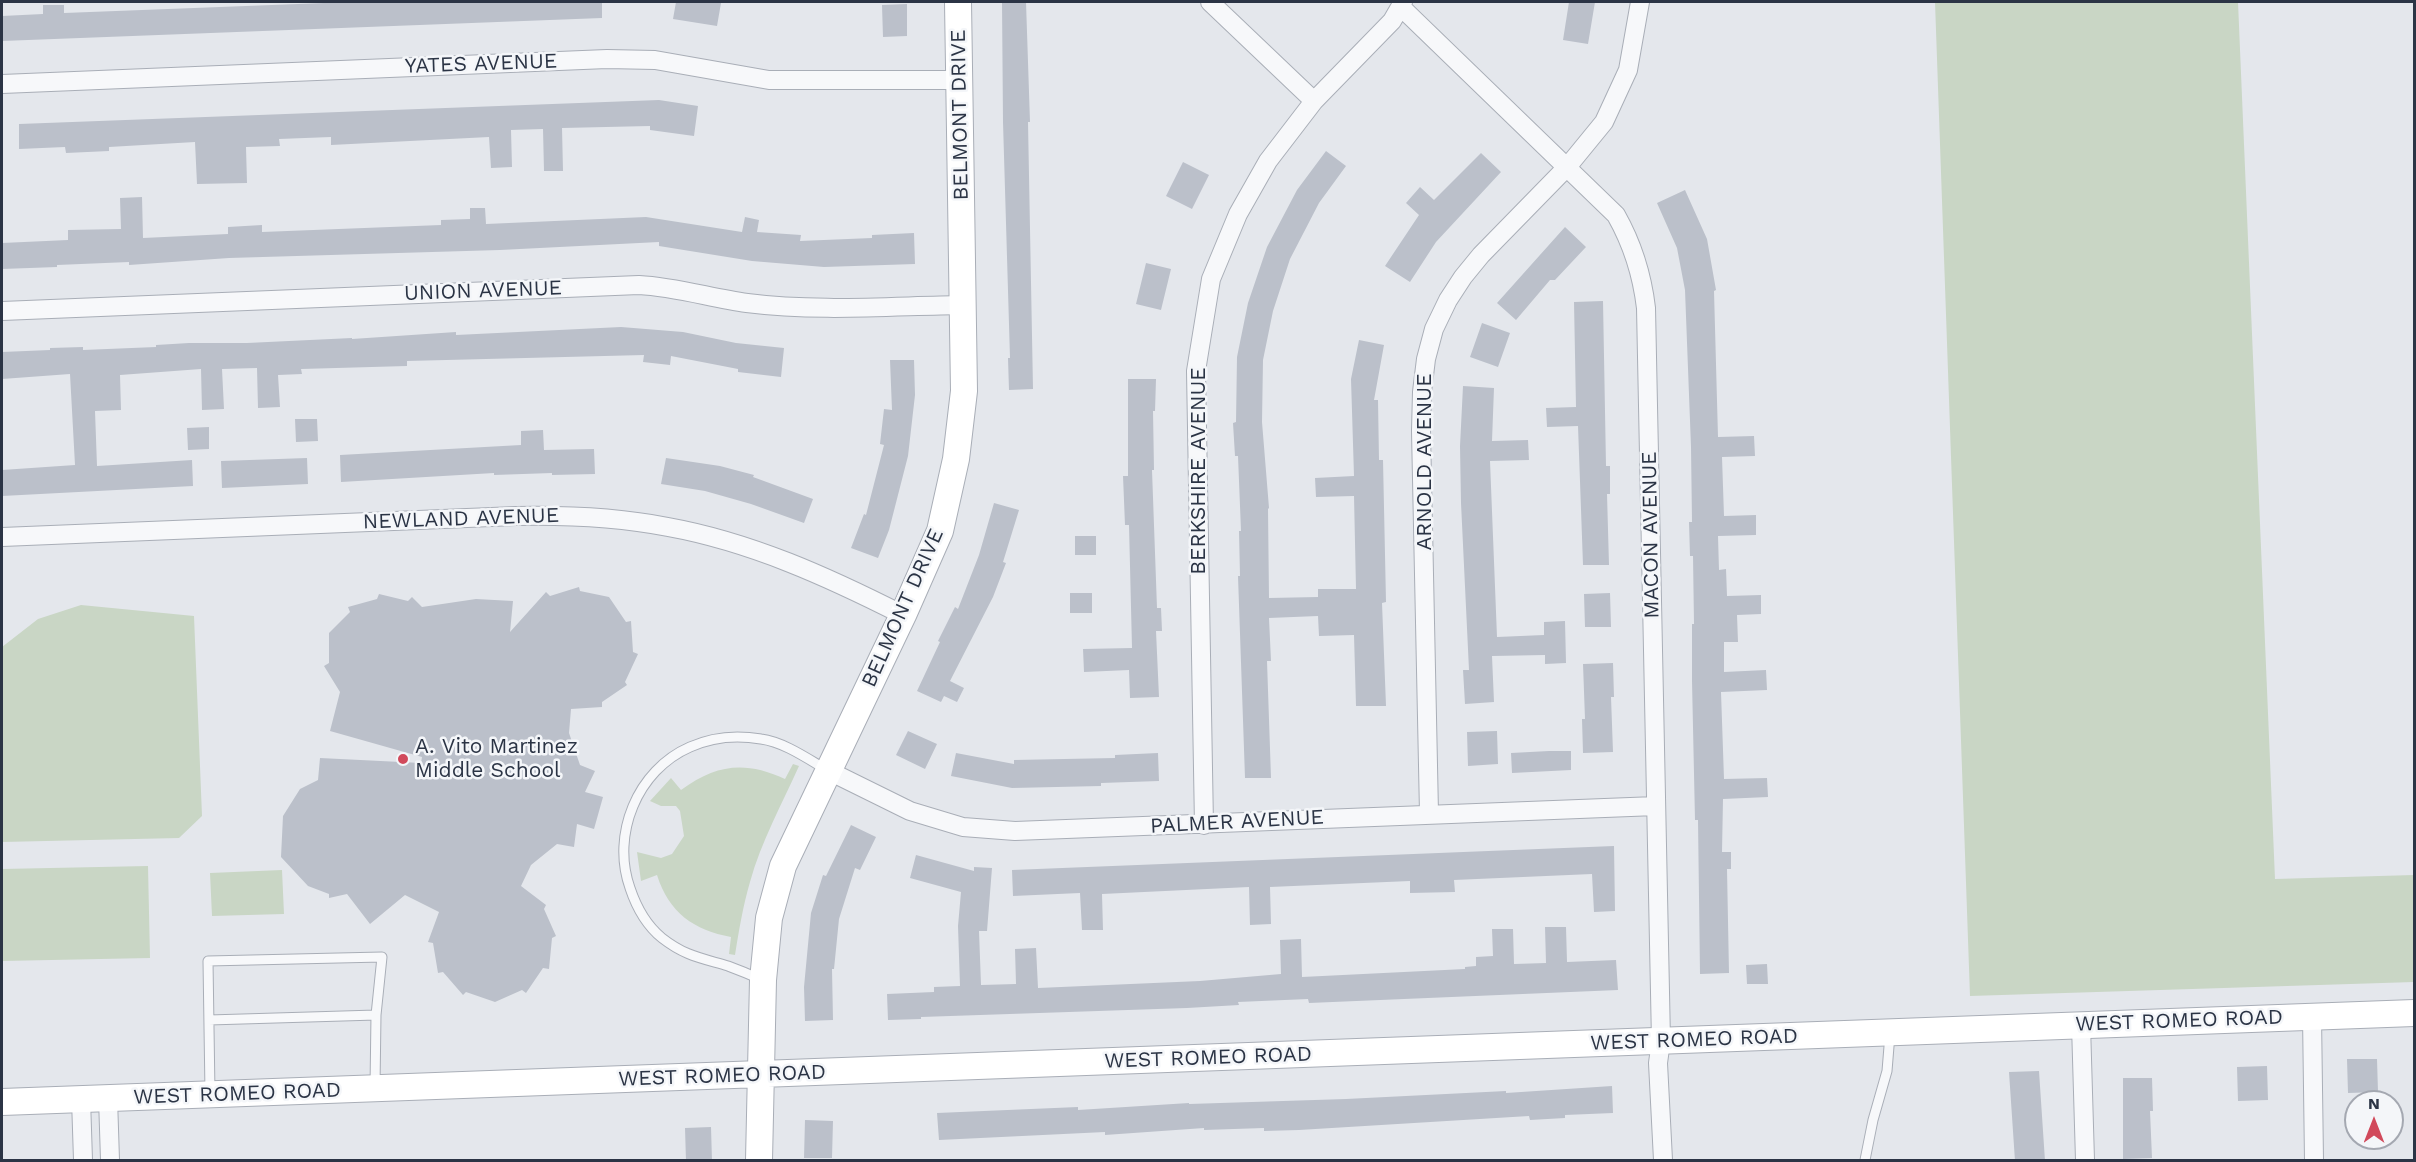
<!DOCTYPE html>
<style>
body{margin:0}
#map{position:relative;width:2416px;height:1162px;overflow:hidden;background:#e4e7ec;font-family:"Work Sans",sans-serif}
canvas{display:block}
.frame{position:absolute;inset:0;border:3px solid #2b3445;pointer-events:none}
.north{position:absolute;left:2344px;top:1090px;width:60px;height:60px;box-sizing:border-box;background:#f4f6f9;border:2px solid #a4a8b1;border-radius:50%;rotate:0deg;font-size:16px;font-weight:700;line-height:24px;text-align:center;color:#2b3445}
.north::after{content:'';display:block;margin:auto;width:21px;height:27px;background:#d1495b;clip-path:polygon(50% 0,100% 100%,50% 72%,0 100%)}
</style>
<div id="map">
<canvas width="2416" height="1162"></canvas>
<div class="frame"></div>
<div class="north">N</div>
</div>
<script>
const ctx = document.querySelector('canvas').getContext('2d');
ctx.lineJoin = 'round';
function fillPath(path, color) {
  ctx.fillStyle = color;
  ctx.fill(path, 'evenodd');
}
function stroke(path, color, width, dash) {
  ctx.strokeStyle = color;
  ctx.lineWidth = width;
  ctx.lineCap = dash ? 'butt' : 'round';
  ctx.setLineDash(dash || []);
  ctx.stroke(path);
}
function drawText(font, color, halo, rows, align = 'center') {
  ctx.font = font + ' "Work Sans",sans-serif';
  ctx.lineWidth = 5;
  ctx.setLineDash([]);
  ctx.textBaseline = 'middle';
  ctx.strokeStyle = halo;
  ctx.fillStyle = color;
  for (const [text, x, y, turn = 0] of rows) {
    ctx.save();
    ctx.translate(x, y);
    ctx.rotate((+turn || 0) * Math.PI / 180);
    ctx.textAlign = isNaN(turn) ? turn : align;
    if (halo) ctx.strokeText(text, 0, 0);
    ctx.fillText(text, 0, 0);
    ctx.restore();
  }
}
fillPath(new Path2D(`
 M1935,2H2238L2275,879L2414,875V982L1970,996Z
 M81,605L194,616L202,816L179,838L2,842V647L38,619Z
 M793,764L799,766C782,804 761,842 750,882C743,906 739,930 735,955L729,954L731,937C694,930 669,913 657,875L641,881L637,852L661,858L672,854L684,836L680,811L676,806H661L650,801L671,778L681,790C717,764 745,761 785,779Z
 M148,866L150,958L2,961V869Z
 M282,870L284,914L212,916L210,873Z`), '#c9d6c5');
fillPath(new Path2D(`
 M350,2H602V18L2,41V16L43,14V5H64V13Z
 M676,2L721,3L717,26L673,19Z
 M1002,2H1026L1030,122H1028L1033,389L1009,390L1008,358H1010L1003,122Z
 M1569,2H1595L1588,44L1563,40Z
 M907,4V36L883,37L882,5Z
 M659,100L698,106L694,136L650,130V126L562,128L563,171H544L543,129L511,130L512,167L491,168L489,137L331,145V137L279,139L280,146L246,147L247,183L197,184L195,142L109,147V151L66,153L65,147L19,149V124Z
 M1326,151L1346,166L1319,203L1290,259L1273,311L1263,360L1262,422L1269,508L1268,509L1269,598L1318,597V589H1356L1354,496L1316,497L1315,478L1354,476L1351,379L1359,340L1384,345L1374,400H1378L1379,460H1383L1386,602L1382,603L1386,706H1356L1354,635L1319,636L1318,616L1269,618L1271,661H1267L1271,778H1245L1238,576H1240L1239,531H1241L1238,456H1235L1233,423L1236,422L1237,357L1248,303L1267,247L1297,190Z
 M1481,153L1501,172L1436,242L1410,282L1385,266L1419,215L1406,203L1420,187L1434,200Z
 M1183,162L1209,175L1192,209L1166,196Z
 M1685,190L1707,239L1716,290L1714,291L1718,437L1754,436L1755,456L1722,457L1724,516L1756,515V535L1718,536L1719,570L1726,569L1727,596L1761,595V614L1737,615L1738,642H1724V672L1766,670L1767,690L1721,692L1724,779L1767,778L1768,797L1723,799L1722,852H1731V869H1727L1729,973L1700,974L1698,820H1695L1692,681V624H1694L1693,556H1690L1689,522H1692L1691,447L1685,290L1677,248L1657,203Z
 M142,197L143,238L228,234V227L262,225V232L441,225V220L470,219V208H485L486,224L646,217L742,232L745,217L759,220L757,232L801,235L800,241L872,238V235L914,233L915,264L824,267L752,261L659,246V242L500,250L229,258L129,265V262L57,265V267L2,269V243L68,240V230L121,229L120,198Z
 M1565,227L1586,247L1555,280H1550L1516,320L1497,303Z
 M1146,263L1171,269L1161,310L1136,304Z
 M1603,301L1606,466H1610V494H1607L1609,565H1583L1578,426L1547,427L1546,408L1576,407L1574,302Z
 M1482,323L1510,333L1498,367L1470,357Z
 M621,327L683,332L736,343L784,348L781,377L738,372V369L671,356L670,365L643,362L644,355L407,361V366L301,369L302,374L278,375L280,407L258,408L257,368L222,369L224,409L202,410L201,369L120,375L121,410L95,411L97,466L192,460L193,486L2,496V470L75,465L70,374L2,379V352L50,350V348L83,347V350L156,347V345L189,343H247L352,338V339L456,332V335Z
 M890,360H914L915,395L908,456L889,530L878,558L851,548L864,514L866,515L884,445L880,444L884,409L892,410Z
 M1128,379H1156L1155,411H1153L1154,470H1152L1157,608H1161L1162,631H1156L1159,697L1130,698L1129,670L1084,672L1083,649L1132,648L1129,525H1125L1123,476H1128Z
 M1463,386L1494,388L1492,441L1528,440L1529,460L1490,461L1497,637L1544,635V622L1565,621L1566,663L1545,664V655L1492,656L1494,702L1465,704L1463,670H1469L1461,503L1460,446Z
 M295,419H317L318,441L296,442Z
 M209,427V449L188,450L187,428Z
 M543,430L544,450L594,449L595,474L552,475V473L494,475V473L341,482L340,455L521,445V431Z
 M307,458L308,484L222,488L221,461Z
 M666,458L720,466L754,475L753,477L813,499L804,523L751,504L705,491L661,484Z
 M994,503L1019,510L1003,562L1006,563L993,597L950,681L964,688L957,702L944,696L941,702L917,691L940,642L938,641L955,607L958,609L979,555Z
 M1075,536H1096V555H1075Z
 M579,587L580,591L609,597L626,622L631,621L633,652L638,654L625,682L627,685L602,702V707L571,709L569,733L580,765L595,771L585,792L603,797L594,829L577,824L574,847L557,844L531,865L521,886L546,905L544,909L556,936L552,938L549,969L543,968L526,993L522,990L495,1002L466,992L463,995L443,972L438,973L433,943L428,942L439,912L405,895L370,924L347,894L329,898V894L308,886L281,857L283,816L300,789L318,780L320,758L421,763L422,757L330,731L340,692L324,666L329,663V633L350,612L348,607L377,599L379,594L408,601L412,597L422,607L476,599L513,601L510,632L546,592L550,596Z
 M1070,593H1092V613H1070Z
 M1610,593L1611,627H1585L1584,594Z
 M1613,663L1614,697H1611L1613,752L1583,753L1582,719H1585L1583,664Z
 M908,731L937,744L925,769L896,755Z
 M1497,731L1498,764L1468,766L1467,732Z
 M1549,751H1571V770L1512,773L1511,753Z
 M956,753L1014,764V760L1115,758V755L1158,753L1159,781L1101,783V786L1012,788L951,776Z
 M851,825L876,837L860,870L855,868L839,919L834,969H832L833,1020L805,1021L804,987L811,913L823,875L826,876Z
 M1614,846L1615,911L1594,912L1592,874L1454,880L1455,892L1410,893V881L1270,887L1271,924L1250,925L1249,887L1102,894L1103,930H1082L1080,893L1013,896L1012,870Z
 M916,855L974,871V867L992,868L987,931H979L981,985L1016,984L1015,949L1036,948L1038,988L1200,981L1281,974L1280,940L1301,939L1302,977L1465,969V967L1476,966V957L1493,956L1492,929H1513L1514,964L1546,963L1545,927H1566L1567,962L1616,960L1618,990L1309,1003L1308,999L1238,1002L1239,1005L1187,1008L921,1017V1019L888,1020L887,994L934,992V987L960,986L958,926L961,892L910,878Z
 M1767,964L1768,984H1747L1746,965Z
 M2347,1059H2377L2378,1092L2348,1093Z
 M2267,1066L2268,1100L2238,1101L2237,1067Z
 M2039,1071L2045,1161H2015L2009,1072Z
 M2123,1078H2152L2153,1111H2150L2152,1158L2123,1159Z
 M1612,1086L1613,1113L1565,1115V1118L1530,1120L1529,1116L1299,1130L1264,1131V1128L1204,1130V1128L1105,1135V1132L939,1140L937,1113L1078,1107V1110L1189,1103V1104L1346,1099L1506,1091V1093Z
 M805,1120L833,1121L832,1158H804Z
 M711,1127L712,1161H686L685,1128Z`), '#bbc0ca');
const lane = new Path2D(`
 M762,980C751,975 739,970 728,966C701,958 685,956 662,938C646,925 636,906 630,888C611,835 637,770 690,747C712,737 738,735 761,739C784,742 808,759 827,770
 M209,1020L376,1015
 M210,1093L208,961L382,957L376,1015L375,1087
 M1865,1160L1873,1120L1887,1071L1890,1034`);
const street = new Path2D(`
 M1210,2L1314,101
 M1401,7L1616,215C1633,245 1642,274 1646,308L1661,1041L1658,1063L1663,1160
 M2,84L607,59L655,60L769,80H960
 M2,311L639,285C676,287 711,298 747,303C818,312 891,306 963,305
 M2,537L516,516C567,515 617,517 668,527C751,542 828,577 903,615
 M829,771L910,811L963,827L1015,831L1656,806
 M1429,813L1421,431L1422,392L1426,359L1434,329L1448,300L1463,277L1481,255L1568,166L1604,122L1628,70L1640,2
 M1204,825L1196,371L1211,279L1238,214L1268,161L1314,101L1392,21L1403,2
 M2312,1016L2314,1160
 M2081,1025L2085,1160
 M108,1098L110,1160
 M81,1099L83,1160`);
const secondary = new Path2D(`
 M2,1102L2414,1013
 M759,1160L763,980L769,918L783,866L903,615L940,531L956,459L964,391L958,2`);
stroke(lane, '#a9aeb7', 11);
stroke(street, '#a9aeb7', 20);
stroke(secondary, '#a9aeb7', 28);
stroke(lane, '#f7f8fa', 9);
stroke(street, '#f7f8fa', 18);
stroke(secondary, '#fff', 26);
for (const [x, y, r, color] of [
 [403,759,6,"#d1495b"]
]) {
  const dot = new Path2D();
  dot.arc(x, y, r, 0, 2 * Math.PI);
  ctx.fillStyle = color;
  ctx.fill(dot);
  stroke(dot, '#f4f6f9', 2);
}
drawText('21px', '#2b3445', '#f4f6f9', [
 ["YATES AVENUE",481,64,-2],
 ["BELMONT DRIVE",960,115,-91],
 ["UNION AVENUE",483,291,-2],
 ["ARNOLD AVENUE",1425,462,-90],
 ["BERKSHIRE AVENUE",1199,471,-90],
 ["NEWLAND AVENUE",461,519,-2],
 ["MACON AVENUE",1651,535,-91],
 ["BELMONT DRIVE",903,608,-66],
 ["PALMER AVENUE",1237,822,-3],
 ["WEST ROMEO ROAD",2179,1021,-2],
 ["WEST ROMEO ROAD",1694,1040,-2],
 ["WEST ROMEO ROAD",1208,1058,-2],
 ["WEST ROMEO ROAD",722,1076,-2],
 ["WEST ROMEO ROAD",237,1094,-2]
]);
drawText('21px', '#2b3445', '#f4f6f9', [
 ["A. Vito Martinez",415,747],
 ["Middle School",415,771]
], 'left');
</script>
